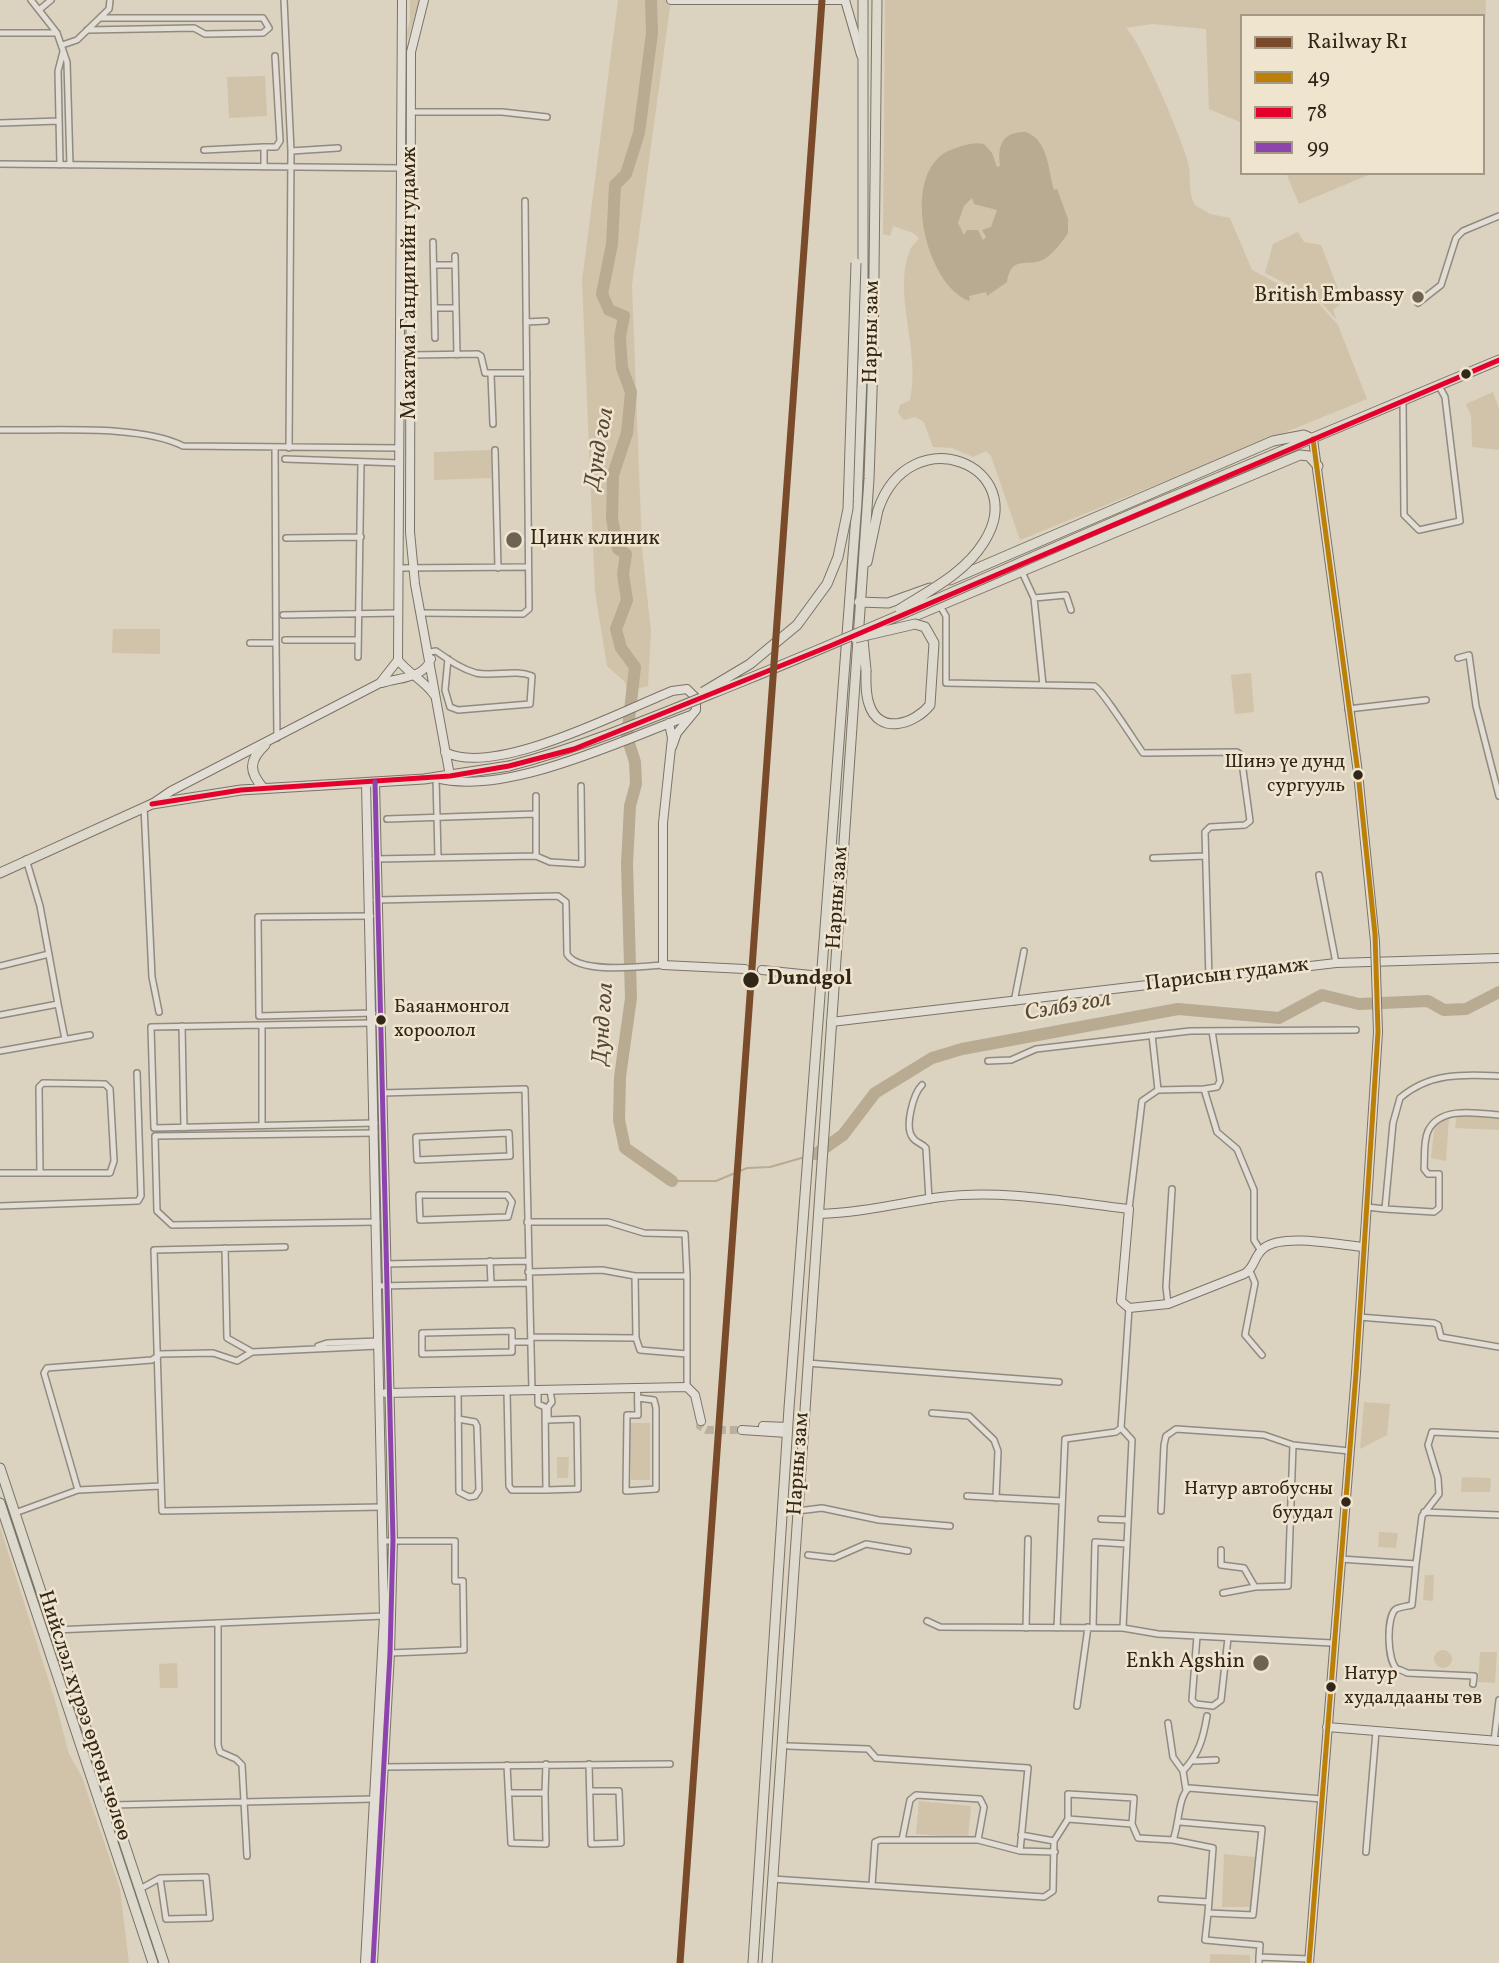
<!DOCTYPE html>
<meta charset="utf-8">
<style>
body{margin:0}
#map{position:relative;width:1499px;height:1963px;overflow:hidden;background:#dbd2bf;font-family:Vollkorn,serif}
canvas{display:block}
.legend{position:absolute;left:1240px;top:14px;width:245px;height:161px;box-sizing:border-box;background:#efe4ce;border:2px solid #a39886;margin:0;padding:9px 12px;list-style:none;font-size:21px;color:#322619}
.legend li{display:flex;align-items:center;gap:14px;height:35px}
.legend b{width:35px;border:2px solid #a39886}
</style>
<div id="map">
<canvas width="1499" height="1963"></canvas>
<ul class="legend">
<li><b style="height:9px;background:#7a4b2a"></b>Railway R1</li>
<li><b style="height:9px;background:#bc8008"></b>49</li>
<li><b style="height:9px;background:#e4002b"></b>78</li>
<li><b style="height:9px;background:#8e44ad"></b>99</li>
</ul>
</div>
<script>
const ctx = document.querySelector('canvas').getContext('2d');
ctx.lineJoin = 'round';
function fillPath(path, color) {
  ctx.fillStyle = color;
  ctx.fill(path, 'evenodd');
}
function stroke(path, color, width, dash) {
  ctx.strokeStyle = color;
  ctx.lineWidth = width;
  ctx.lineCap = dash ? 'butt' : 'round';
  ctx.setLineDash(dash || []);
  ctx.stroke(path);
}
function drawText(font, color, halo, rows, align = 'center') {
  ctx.font = font + ' Vollkorn,serif';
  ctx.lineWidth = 5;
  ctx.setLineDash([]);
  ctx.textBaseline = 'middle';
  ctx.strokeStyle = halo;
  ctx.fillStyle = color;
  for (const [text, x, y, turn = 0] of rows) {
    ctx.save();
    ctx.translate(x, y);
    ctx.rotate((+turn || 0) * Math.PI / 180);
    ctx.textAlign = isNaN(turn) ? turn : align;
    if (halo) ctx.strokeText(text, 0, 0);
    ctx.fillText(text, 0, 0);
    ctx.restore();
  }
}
fillPath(new Path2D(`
 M410,0H420L407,41L406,148V35L410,21Z
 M618,0H671L632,285L642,549L651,632L648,686L627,691L625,682L607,666L595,592L582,281Z
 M885,0H1486L1484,50L1483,16H1242V123L1209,109L1206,29L1152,24L1126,28C1141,41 1182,139 1188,162C1192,176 1187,191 1195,205L1210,214L1230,218L1252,270L1301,296L1313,297L1338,325L1367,399L1020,540L991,456L986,451L973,457L952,448L933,447L924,422L915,417L904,420L898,413L900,405L910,400C921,350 892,294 910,250C911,246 916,243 919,238L913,233L893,226L890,236L883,234Z
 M265,76L267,116L229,118L227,77Z
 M1286,173H1373L1299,204Z
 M1298,232L1304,242L1321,245L1343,302L1333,310L1337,320L1312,293L1302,292L1265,273L1273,244Z
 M1493,392L1499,409V450L1472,447L1471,416L1466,404Z
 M491,450V478L434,480V452Z
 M113,629H160V654L112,653Z
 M1251,673L1254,712L1235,714L1231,675Z
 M1457,1115L1499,1119V1130L1455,1128Z
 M1449,1118L1446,1161L1431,1158L1435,1122Z
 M1364,1402L1390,1404L1387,1435L1360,1449Z
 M630,1423H650V1480H631Z
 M557,1457H569L568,1478H557Z
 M1462,1477L1491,1478L1490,1492H1461Z
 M0,1527L54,1697L69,1754L82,1777L120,1889L129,1963H0Z
 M1379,1532L1398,1533L1396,1548L1378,1547Z
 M1425,1575H1434L1433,1601L1423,1600Z
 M1434 1659a9 9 0 1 1 18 0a9 9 0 1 1-18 0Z
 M1480,1652H1497L1495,1683L1478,1682Z
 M177,1663L178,1688H160L159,1664Z
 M919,1801L971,1806L968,1838L916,1834Z
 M1224,1854L1255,1857L1252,1907H1222Z
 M1210,1954L1250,1955V1963H1210Z`), '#d1c3aa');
fillPath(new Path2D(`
 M1026,132C1049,141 1048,171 1054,190L1057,189L1068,219V233C1063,241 1050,258 1040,261C1025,266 1011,256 1007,282L987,296L986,292L969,296L970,301C925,287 897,168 953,149C964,145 973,142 984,144L992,153L997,167L1000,166C997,145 1003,131 1026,132ZM972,198L974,204L997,210L991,227L982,230L986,237L983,240L978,230H967L964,235L958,223L964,206Z`), '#b8ab92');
stroke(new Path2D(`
 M672,1181H716L747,1168L770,1167L805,1157`), '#b8ab92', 2);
stroke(new Path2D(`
 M651,0L652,33L639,133L626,174L615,185L612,244L602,294L609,310L624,316L620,337L622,368L631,392L627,433L613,475L612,519L618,549L626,554L623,574L627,600L616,629L621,648L635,667L627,737L635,762L636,784L630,806L627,864L631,998L620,1077L619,1120L625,1148L672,1181
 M816,1154L843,1135L875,1093L932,1058L962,1049L1178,1009L1279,1018L1322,995L1359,1004L1428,1001L1444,1010L1466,1009L1499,992`), '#b8ab92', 12);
stroke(new Path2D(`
 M701,1421L700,1426L707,1430H742`), '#b9b09e', 8, [8, 4]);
const street = new Path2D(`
 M31,0L57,33L67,62L70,165
 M284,0L291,151L289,448
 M39,10L51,0
 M87,30L194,28L205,34L263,33L269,28L263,18H100
 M0,33H57
 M62,45L77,40L109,9L110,0
 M411,112H502L547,117
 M0,123L59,121
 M204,150L264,147
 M291,151L338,148
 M0,164L401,168
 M60,165L58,71L63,52
 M264,167V147H276L280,141L275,56
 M433,242L435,338
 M455,256L457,355
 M434,265H455
 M1418,303L1441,285L1456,238L1463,231L1499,216
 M435,308H456
 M526,322L546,321
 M411,355L478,354L481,356L485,373H527
 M491,375L493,424
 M1403,401L1404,515L1419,530L1460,521L1445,397L1439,386
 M0,430C50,431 140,424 183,446L400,448
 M275,448L276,643
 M495,450L498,568
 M285,459L400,463
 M286,538L361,537
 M400,568L526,567
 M1022,572L1034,598L1043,685
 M1034,598L1066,595L1071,610
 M940,606L946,616V683L1094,686C1101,688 1135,742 1143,753L1237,752L1241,755L1250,821L1245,825L1210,827L1205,832L1209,979
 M421,613L523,614L529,609L525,201
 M283,615L399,613
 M285,640H358
 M250,643H276L277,738
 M430,652L436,651C449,660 461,669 476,673C494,677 515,669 532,676L530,704L458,710L450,707L445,690L448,659
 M358,657L361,463
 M1458,658L1469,655L1476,706L1499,796
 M1348,709L1426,700
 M436,778L438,857
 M536,796V856
 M144,807L152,977L159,1012
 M387,819L535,814
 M1153,858L1205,856
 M375,859L536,856L550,862L582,864L581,786
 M1319,875L1336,963
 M376,900L558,896L566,902L567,954C578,974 641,967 663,965
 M371,916L258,917L259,1016L373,1013
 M0,966L49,954
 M1014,1002L1024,951
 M58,1004L65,1039
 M0,1015L58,1004L40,906L26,859
 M372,1023L151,1027L154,1128L375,1123
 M262,1025V1126
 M182,1026L184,1128
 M1212,1031L1220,1081L1217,1087L1204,1089L1217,1132L1237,1149L1254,1190V1240L1261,1251
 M0,1051L90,1035
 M988,1061L1011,1060L1036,1049L1190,1031L1356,1030
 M922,1085C913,1094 904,1128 913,1138C916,1143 922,1143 926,1148L929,1200
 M1158,1090L1204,1089
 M382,1093L525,1089L532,1391
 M375,1133L155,1136L157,1211L172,1225L377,1222
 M509,1133L510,1156L417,1160L416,1137Z
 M0,1173H110L114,1161L110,1089L105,1084L43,1083L39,1087L40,1173
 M419,1195H507L512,1202L508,1217L420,1220Z
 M0,1206L138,1201L141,1196L137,1073
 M1367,1207L1385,1209L1393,1123L1400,1098C1429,1073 1462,1074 1499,1076
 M1129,1209L1142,1101L1158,1090L1152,1035
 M1385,1209L1434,1212L1439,1208V1174H1428L1424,1169C1425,1158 1423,1142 1428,1131C1440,1106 1477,1113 1499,1115
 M527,1222H608L644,1233L685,1234L687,1276
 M285,1247L154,1250L162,1511L382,1507
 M225,1248L227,1338L252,1352
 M490,1261L491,1283
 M385,1264L528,1261
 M1250,1271L1255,1283L1245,1335L1262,1355
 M528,1272L602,1270L635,1276H687V1387
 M635,1276L636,1338L640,1350L687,1354
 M378,1286L529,1283
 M1168,1304L1166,1287L1172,1189
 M1359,1317L1434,1323L1438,1325L1441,1337L1499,1347
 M512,1331V1352L422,1354V1333Z
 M531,1337L636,1338
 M513,1342H530
 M318,1346L327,1343L379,1341
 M159,1354L213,1353L237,1361L252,1352L378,1346
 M807,1363L1059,1382
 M507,1391L509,1486L512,1490H546
 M538,1391V1404L545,1407L546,1490L578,1489L577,1419L548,1420V1407L552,1402L550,1391
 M458,1392L459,1492L469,1497L475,1496L479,1490L477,1426L475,1422L458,1419
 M638,1398L654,1400L656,1408V1489L626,1491L627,1415H638C638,1406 637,1397 638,1388
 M932,1413L969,1416L994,1440L998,1451L996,1498
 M78,1490L161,1486
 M967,1496L1062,1501
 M797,1511L822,1508L879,1520L950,1526
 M1161,1511L1164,1445L1166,1436L1176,1429L1264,1435L1293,1445L1349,1451
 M1424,1512L1499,1515
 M15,1513L78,1490L44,1373L47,1368L152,1360L159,1355
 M1101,1519L1128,1520
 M383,1541H455V1581H463L464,1650L390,1653
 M1221,1550V1565L1244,1568L1255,1587
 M808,1555L834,1558L866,1544L908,1551
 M1340,1559L1416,1564L1412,1605C1408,1606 1400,1607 1396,1609C1386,1616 1387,1661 1397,1669C1398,1669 1406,1672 1407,1673L1474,1676L1473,1684
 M1416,1564L1422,1516L1439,1494L1438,1478L1428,1445L1432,1432L1499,1435
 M1223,1593L1255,1587L1288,1586L1293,1445
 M927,1621L940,1627L1123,1628L1158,1634L1332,1643
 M218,1623V1745L220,1752L236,1759L242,1765L247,1856
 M1093,1627L1095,1542L1126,1544
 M1026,1628L1028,1539
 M1057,1628L1065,1439L1116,1432L1121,1428
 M1123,1628L1132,1440L1121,1428L1129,1308
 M54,1630L384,1616
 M1197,1636L1192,1700L1196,1704L1213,1706L1221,1700L1228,1638
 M1077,1706L1088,1627
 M1168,1723L1173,1757L1183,1771
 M1494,1741L1499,1700
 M788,1746L868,1749L876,1758L1028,1768L1020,1851L1055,1852
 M1194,1761L1216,1760
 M589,1764L591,1844L621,1843L619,1791H590
 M507,1765L511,1843L546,1844L545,1793H509
 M383,1767L670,1764
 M1186,1790L1183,1771C1199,1754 1203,1739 1207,1716
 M545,1793L546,1764
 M112,1805L374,1799
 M1068,1819L1132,1824
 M1180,1822L1262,1829L1253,1915L1208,1913L1205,1940L1260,1945L1259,1957
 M1021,1835L1054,1841
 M902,1840L910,1800L916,1795L980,1799L984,1807L978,1840
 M1173,1840L1213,1848L1208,1913
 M1366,1852L1376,1731
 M772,1879L1044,1897L1053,1891L1054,1841L1068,1819V1794L1134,1798L1132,1824L1138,1838L1173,1840C1179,1826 1178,1796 1189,1788L1322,1799
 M872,1885L875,1842L880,1840H978L1020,1851
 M140,1889L160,1878L206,1877L210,1918L166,1919L160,1878
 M1161,1899L1209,1902
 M1259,1963V1957L1309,1959`);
const secondary = new Path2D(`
 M424,0L411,52L410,532L415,584L450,776
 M671,0H845
 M845,0L861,55
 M1313,439L1358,773L1375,942
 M398,660C409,674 425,681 435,696
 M382,683C400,677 423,679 431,659
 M669,723L672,738L663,823V965L745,969
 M445,752C494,778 622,711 672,691L687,689L696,698V710L677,733L672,747
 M436,778C506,797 624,739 691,715
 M152,804L171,791L380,683L398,660L402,0
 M762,970L821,976
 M831,1022L1336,963L1499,958
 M819,1214C860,1213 900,1203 941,1197C1002,1189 1068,1202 1129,1209L1121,1301L1129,1308L1168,1304L1244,1274C1255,1268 1254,1255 1264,1248C1284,1233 1339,1245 1364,1247
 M386,1393L687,1387L695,1395L701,1421
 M763,1426L788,1427
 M742,1430L787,1433
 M1327,1727L1499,1741
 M365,1963L384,1616L366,783
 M373,1963L390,1653L393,1540L375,782
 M1309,1963L1356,1373L1378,1032`);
const primary = new Path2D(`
 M1148,507L1499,360
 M867,562L878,510
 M950,580L1273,441L1304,435L1313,439
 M859,602L888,603L930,588
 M886,628L1300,455L1309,456L1318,466
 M862,630L866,670
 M264,789C249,772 248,761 265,745
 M0,873L152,804L241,790L424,779L509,766
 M0,1468L164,1963
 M0,1503L153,1963
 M753,1963L789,1408L857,502L863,352V0
 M767,1963L869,479L873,363L877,0`);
stroke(street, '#918a7f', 8);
stroke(secondary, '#7a7368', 10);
stroke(primary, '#7a7368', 11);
stroke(street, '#e3ded5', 5);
stroke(secondary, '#e3ded5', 8);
stroke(primary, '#ded9cd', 9);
const secondaryBridge = new Path2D(`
 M1375,942L1378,1032`);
const primaryBridge = new Path2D(`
 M878,510C910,416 1032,466 984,542C965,573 930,590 900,609
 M855,638L915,624L925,627L934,643L930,705C915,724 879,736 869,704C865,693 866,681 866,670
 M703,692L750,664L797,625L827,584L838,557L848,509L856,263
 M509,766C590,745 666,712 743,681C879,626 1013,565 1148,507`);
stroke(secondaryBridge, '#7a7368', 10, []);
stroke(primaryBridge, '#7a7368', 11, []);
stroke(secondaryBridge, '#e3ded5', 8);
stroke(primaryBridge, '#ded9cd', 9);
stroke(new Path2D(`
 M1309,1963L1356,1373L1378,1032L1375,934L1358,773L1313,439`), '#bc8008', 5);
stroke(new Path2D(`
 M152,804L241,790L450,776L509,766L574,749L830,646L1499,360`), '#e4002b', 5);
stroke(new Path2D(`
 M373,1963L390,1653L393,1540L375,782`), '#8e44ad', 5);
stroke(new Path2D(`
 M680,1963L822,0`), '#7a4b2a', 7);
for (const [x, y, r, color] of [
 [1418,297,7,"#6d6253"],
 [1466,374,6,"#322619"],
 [514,540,9,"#6d6253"],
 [1358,775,6,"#322619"],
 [751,980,9,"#322619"],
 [381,1020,6,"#322619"],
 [1346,1502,6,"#322619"],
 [1261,1663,9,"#6d6253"],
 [1331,1687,6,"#322619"]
]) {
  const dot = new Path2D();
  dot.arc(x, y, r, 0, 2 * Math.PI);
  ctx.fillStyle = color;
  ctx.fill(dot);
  stroke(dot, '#efe4ce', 2.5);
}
drawText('19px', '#322619', '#efe4ce', [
 ["Шинэ үе дунд",1345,764],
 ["сургууль",1345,788],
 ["Баяанмонгол",394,1009,"left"],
 ["хороолол",394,1033,"left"],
 ["Натур автобусны",1333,1491],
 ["буудал",1333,1515],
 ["Натур",1344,1676,"left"],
 ["худалдааны төв",1344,1700,"left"]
], 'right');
drawText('21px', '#322619', '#efe4ce', [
 ["Махатма Гандигийн гудамж",411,283,-90],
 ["Нарны зам",873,332,-89],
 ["Нарны зам",839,898,-86],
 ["Парисын гудамж",1227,976,-7],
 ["Нарны зам",800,1464,-86],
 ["Нийслэл хүрээ өргөн чөлөө",83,1716,72]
]);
drawText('21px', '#322619', '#efe4ce', [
 ["British Embassy",1404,297],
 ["Цинк клиник",530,540,"left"],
 ["Enkh Agshin",1245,1663]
], 'right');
drawText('bold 21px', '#322619', '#efe4ce', [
 ["Dundgol",767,980]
], 'left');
drawText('italic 23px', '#564938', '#efe4ce', [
 ["Дунд гол",601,449,-80],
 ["Сэлбэ гол",1068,1008,-10],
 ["Дунд гол",605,1024,-86]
]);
</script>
